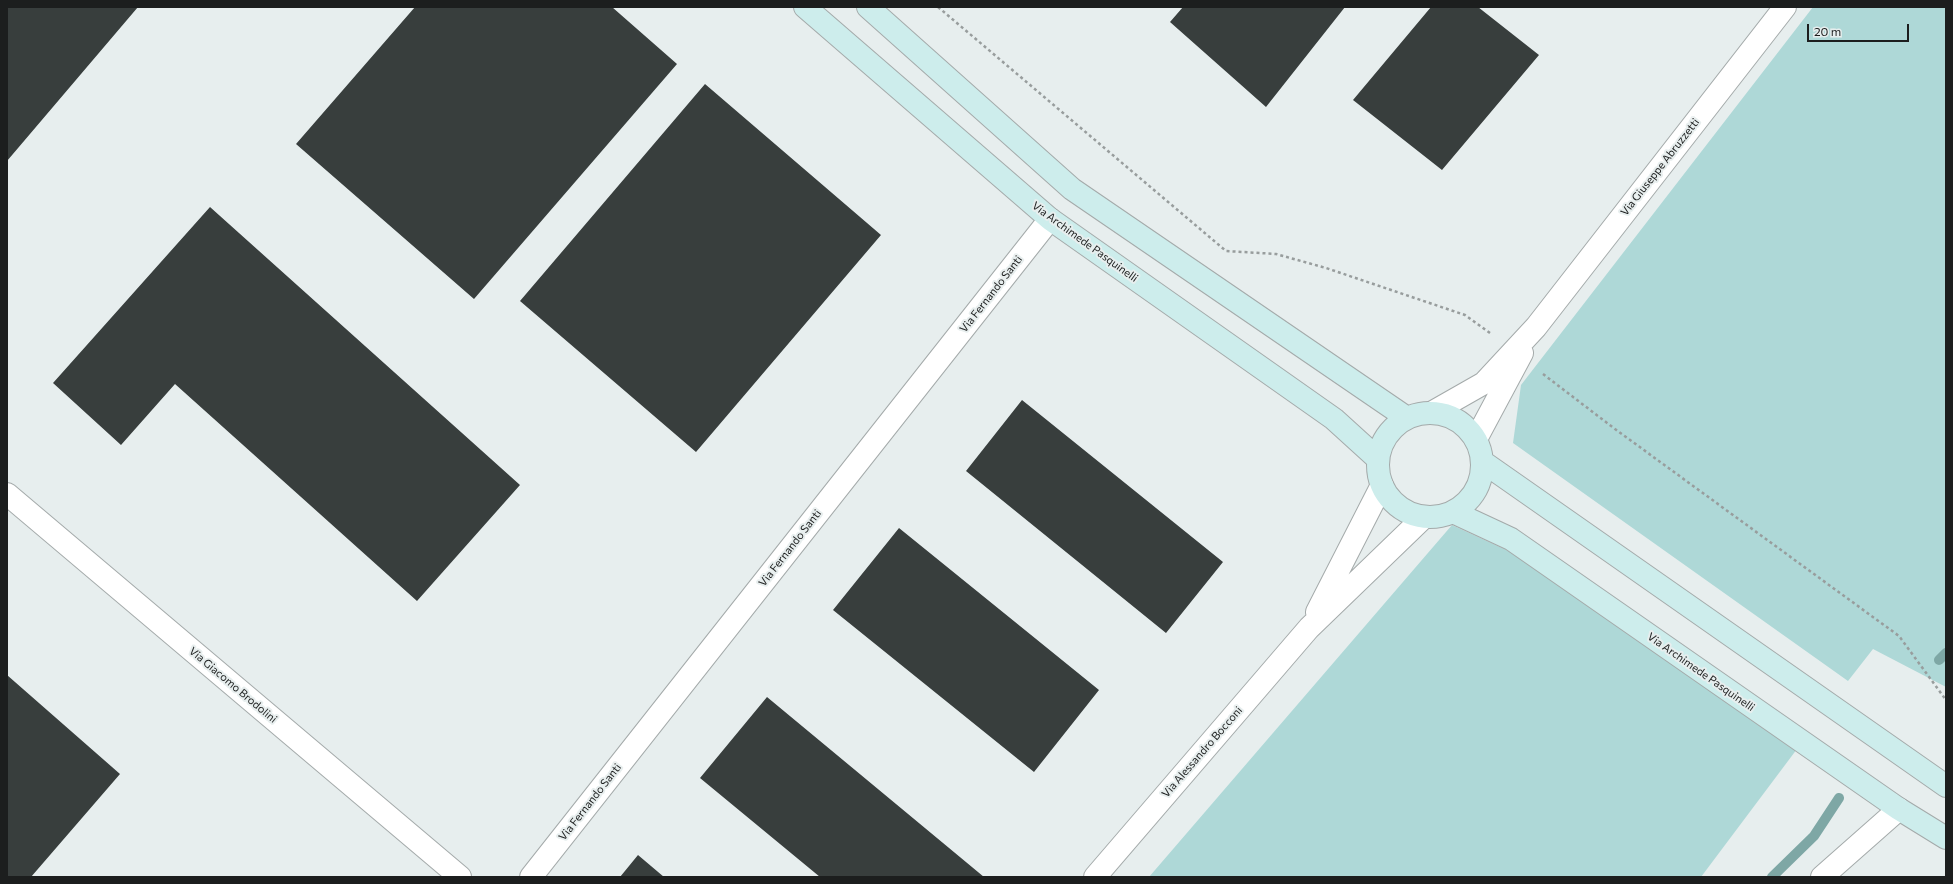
<!DOCTYPE html>
<style>
body{margin:0}
#map{position:relative;width:1953px;height:884px;overflow:hidden;background:#e7eeee;font-family:Commissioner,sans-serif}
canvas{display:block}
.frame{position:absolute;inset:0;border:8px solid #1c1e1e;pointer-events:none}
.scale{position:absolute;left:1807px;top:24px;width:102px;height:18px;box-sizing:border-box;border:2px solid #1c1e1e;border-top:0;padding-left:5px;font-size:12px;line-height:14px;white-space:nowrap;color:#1c1e1e;-webkit-text-stroke:3px #e7eeee;paint-order:stroke}
</style>
<div id="map">
<canvas width="1953" height="884"></canvas>
<div class="frame"></div>
<div class="scale">20 m</div>
</div>
<script>
const ctx = document.querySelector('canvas').getContext('2d');
ctx.lineJoin = 'round';
function fillPath(path, color) {
  ctx.fillStyle = color;
  ctx.fill(path, 'evenodd');
}
function stroke(path, color, width, dash) {
  ctx.strokeStyle = color;
  ctx.lineWidth = width;
  ctx.lineCap = dash ? 'butt' : 'round';
  ctx.setLineDash(dash || []);
  ctx.stroke(path);
}
function drawText(font, color, halo, rows, align = 'center') {
  ctx.font = font + ' Commissioner,sans-serif';
  ctx.lineWidth = 4;
  ctx.setLineDash([]);
  ctx.textBaseline = 'middle';
  ctx.strokeStyle = halo;
  ctx.fillStyle = color;
  for (const [text, x, y, turn = 0] of rows) {
    ctx.save();
    ctx.translate(x, y);
    ctx.rotate((+turn || 0) * Math.PI / 180);
    ctx.textAlign = isNaN(turn) ? turn : align;
    if (halo) ctx.strokeText(text, 0, 0);
    ctx.fillText(text, 0, 0);
    ctx.restore();
  }
}
fillPath(new Path2D(`
 M1813,7H1946V687L1873,649L1848,681L1513,443L1521,385Z
 M1452,525L1526,559L1797,749L1701,877H1149Z`), '#aed8d7');
stroke(new Path2D(`
 M1939,660L1946,653
 M1772,877L1814,836L1839,798`), '#7ea7a5', 10);
fillPath(new Path2D(`
 M7,7H138L7,161Z
 M415,7H612L677,64L474,299L296,144Z
 M1183,7H1345L1266,107L1170,22Z
 M1431,7H1478L1539,55L1442,170L1353,100Z
 M705,84L881,235L696,452L520,301Z
 M210,207L520,485L417,601L175,384L121,445L53,383Z
 M1022,400L1223,562L1166,633L966,471Z
 M899,528L1099,690L1034,772L833,610Z
 M7,675L120,774L31,877H7Z
 M767,697L984,877H820L700,778Z
 M638,855L664,877H620Z`), '#383e3d');
const minor = new Path2D(`
 M1433,412L1484,383L1536,327L1785,7
 M1476,439L1522,353
 M7,494L460,877
 M1317,612L1382,485
 M531,877L1050,219
 M1095,877L1309,628L1424,517
 M1822,877L1899,809`);
const secondary = new Path2D(`
 M805,7L1050,219L1334,419L1378,459
 M868,7L1072,189L1407,418
 M1378 465a52 52 0 1 1 104 0a52 52 0 1 1-104 0Z
 M1483,462L1946,786
 M1453,512L1511,539L1899,809L1946,838`);
stroke(minor, '#a4aaaa', 24);
stroke(secondary, '#a4aaaa', 24);
stroke(new Path2D(`
 M938,7L1226,251L1276,254L1326,268L1465,315L1490,333
 M1543,374L1615,429L1899,636L1946,700`), '#989d9d', 2.5, [3, 3]);
stroke(minor, '#fff', 22);
stroke(secondary, '#cdedec', 22);
drawText('11px', '#1c1e1e', '#e7eeee', [
 ["Via Giuseppe Abruzzetti",1660,167,-52],
 ["Via Archimede Pasquinelli",1085,242,36],
 ["Via Fernando Santi",991,294,-52],
 ["Via Fernando Santi",790,548,-52],
 ["Via Archimede Pasquinelli",1701,672,35],
 ["Via Giacomo Brodolini",233,685,40],
 ["Via Alessandro Bocconi",1202,752,-49],
 ["Via Fernando Santi",590,802,-52]
]);
</script>
